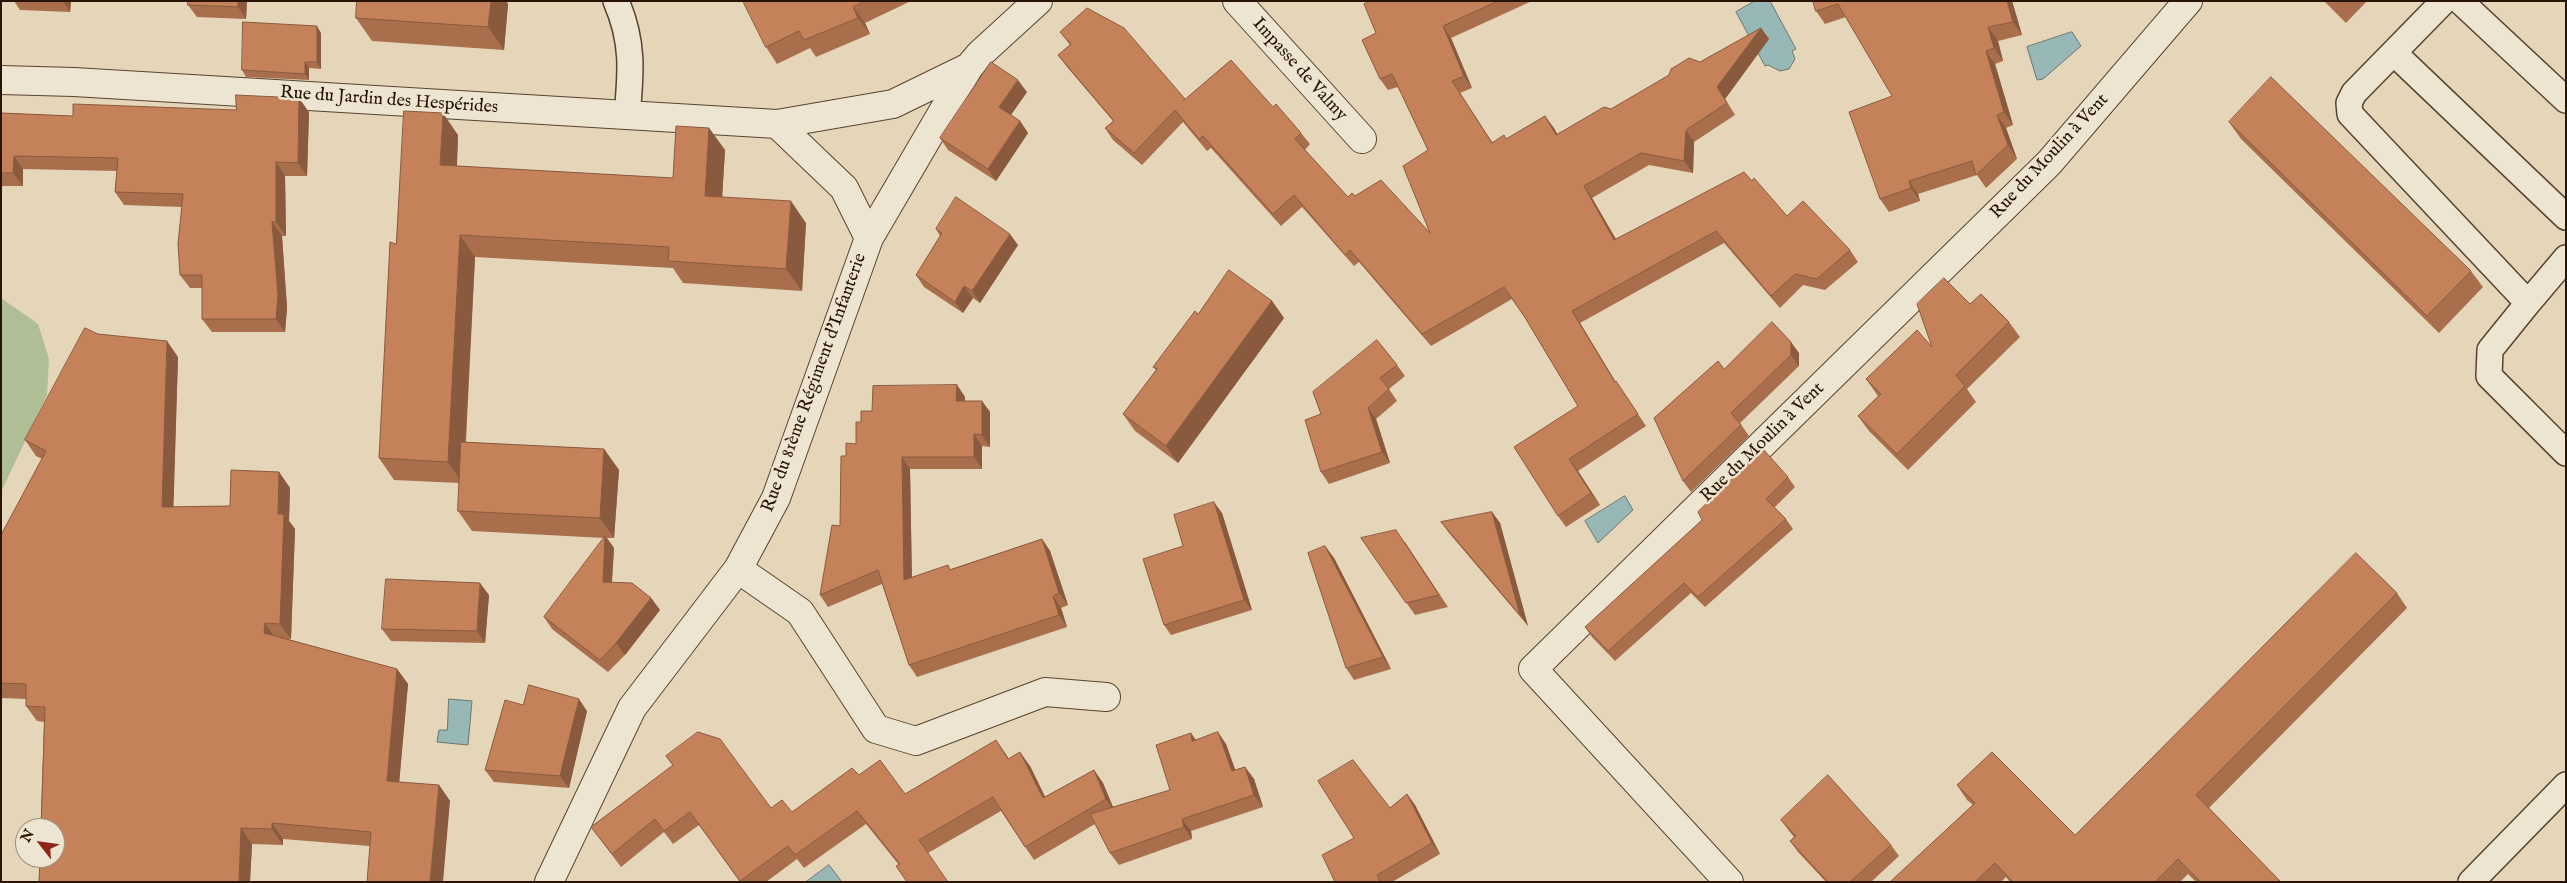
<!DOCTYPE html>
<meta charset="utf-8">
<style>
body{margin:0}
#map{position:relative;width:2567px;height:883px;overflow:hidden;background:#e5d5b9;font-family:"IM FELL English",serif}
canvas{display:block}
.frame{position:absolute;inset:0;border:2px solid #281401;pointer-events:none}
.north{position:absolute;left:15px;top:818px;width:50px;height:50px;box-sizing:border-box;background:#eee4d2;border:1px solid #9f917e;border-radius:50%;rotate:300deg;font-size:14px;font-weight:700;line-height:20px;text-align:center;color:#281401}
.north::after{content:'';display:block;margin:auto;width:18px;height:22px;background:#8f2418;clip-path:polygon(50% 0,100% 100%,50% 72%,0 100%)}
</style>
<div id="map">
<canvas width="2567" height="883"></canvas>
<div class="frame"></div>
<div class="north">N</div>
</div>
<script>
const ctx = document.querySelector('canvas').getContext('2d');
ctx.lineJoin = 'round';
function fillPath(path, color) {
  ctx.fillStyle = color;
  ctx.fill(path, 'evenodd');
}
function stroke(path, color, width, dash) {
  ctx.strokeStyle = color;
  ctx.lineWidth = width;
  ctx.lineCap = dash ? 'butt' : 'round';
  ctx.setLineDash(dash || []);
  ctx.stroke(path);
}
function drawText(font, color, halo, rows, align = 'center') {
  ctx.font = font + ' "IM FELL English",serif';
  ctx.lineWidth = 5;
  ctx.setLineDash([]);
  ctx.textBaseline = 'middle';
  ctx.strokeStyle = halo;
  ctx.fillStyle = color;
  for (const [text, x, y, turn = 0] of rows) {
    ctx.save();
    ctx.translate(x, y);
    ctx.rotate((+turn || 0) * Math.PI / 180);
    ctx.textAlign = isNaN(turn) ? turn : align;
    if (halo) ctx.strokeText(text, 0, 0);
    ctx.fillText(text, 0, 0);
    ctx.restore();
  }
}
fillPath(new Path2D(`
 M1,298L38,324L49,359L47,395L1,492Z`), '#afbe94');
const water = new Path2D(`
 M1755,1H1770L1796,49L1792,51L1795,59L1789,69L1780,71L1768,65L1765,66L1736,12Z
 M2072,32L2081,46L2043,79L2037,80L2027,47Z
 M1625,496L1633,510L1598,543L1585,521Z
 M449,699L472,701L468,745L437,742L439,730H447Z
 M829,865L842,882H806Z`);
fillPath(water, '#98b7b7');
stroke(water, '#6b766e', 1);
const service = new Path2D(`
 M616,1C634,42 631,73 627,116
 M2444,1L2354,93L2349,103L2350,114L2528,303L2490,350L2489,376L2566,453
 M2460,1L2566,100
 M2394,53L2566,217
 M2528,303L2566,258
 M2471,882L2566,785`);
const minor = new Path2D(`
 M1237,1L1362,139
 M1,80L74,82L777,124L893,104L969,67
 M777,124L844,188L869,238
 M738,569L800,612L876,729L916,741L1045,692L1106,697
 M549,882L632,708L738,569L776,498L869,238L969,67L980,54L1038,1
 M1729,882L1533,669L2049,163L2188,1`);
stroke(service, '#57442f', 28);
stroke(minor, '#57442f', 30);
stroke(service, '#eee4d2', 25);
stroke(minor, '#eee4d2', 28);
fillPath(new Path2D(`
 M14,1H71L70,12L20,10Z
 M188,1H247L246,19L197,17L188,5Z
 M357,1H506L508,4L504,50L372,41L356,18Z
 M743,1H911L865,23L870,34L816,57L810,48L777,64L766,47Z
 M1371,1H1532L1451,38L1472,88L1460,93L1492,142L1506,139L1545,116L1557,134L1611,109L1700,62L1761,28L1769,39L1725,99L1735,115L1694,142L1693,173L1649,165L1592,198L1616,239L1752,181L1787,216L1850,250L1858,262L1825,290L1803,285L1780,308L1724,243L1580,323L1615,381L1624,393L1646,426L1578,471L1600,505L1566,527L1558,516L1578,406L1524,316L1512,299L1431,346L1359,262L1354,266L1302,207L1281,226L1211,148L1207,151L1183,122L1142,165L1113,140L1105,128L1113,121L1067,67L1058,55L1070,45L1060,32L1185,100L1273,107L1301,133L1310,144L1305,150L1348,197L1355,196L1430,233L1428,150L1398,87L1388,90L1380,79L1376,33Z
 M1813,1H2012L2022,35L1998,41L2003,61L1995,64L2013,125L2006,128L2017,159L1986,188L1977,175L1918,194L1920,201L1889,212L1880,199L1892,96L1846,17L1825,24L1816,11Z
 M2324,1H2367L2346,23Z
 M321,33V69L309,68V80L246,77L242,70Z
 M1027,92L1011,115L1020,121L1028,133L996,181L948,150L940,138Z
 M236,110L309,112L307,176H285L286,236H282L287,308L285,332H212L202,319V288H190L180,275L182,207L124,205L115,192L117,171L23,169V186H1V113L73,116Z
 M2229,122L2471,271L2483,287L2439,333L2241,139Z
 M709,128L725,150L722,197L806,223L802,291L683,283L673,268L475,257L466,442L604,449L619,470L614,538H607L614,548L612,582L651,598L660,610L625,655L608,672L552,629L544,617L604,538L472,531L458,511L459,483L394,480L379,458L396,244L458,135L457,166L673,178Z
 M936,229L1018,245L980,303L973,298L963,313L924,287L916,275L940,236Z
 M1272,301L1284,318L1178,463L1135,431L1123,414L1156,370L1153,367L1198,314Z
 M1970,304L2009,322L2020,337L1967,389L1976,402L1908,470L1869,431L1858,416L1878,396L1866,379L1932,347Z
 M1799,353V366L1740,423L1749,436L1691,492L1683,481L1724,369Z
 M178,357L173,507L230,506L279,472L290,488L289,521L295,529L291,639H287L397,669L408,684L399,782L439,785L450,801L370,846L283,839V845L252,844L250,882H39L44,722L37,721L26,706V699L1,698V535L42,459L36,456L25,440Z
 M1397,365L1405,376L1389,389L1397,401L1376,419L1390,463L1329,484L1321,472V414Z
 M957,385L965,397V401H982L990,412V447L982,446V469H910L912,577L951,569L1042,539L1050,551L1068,605L1061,608L1067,627L917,677L909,665L882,584L828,607L820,595L840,526L846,456L856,444L872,411Z
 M1788,477L1795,487L1774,508L1786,519L1793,529L1705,607L1691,593L1615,661L1592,637L1585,627Z
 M1492,512L1500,523L1528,626L1449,533L1441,522Z
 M1222,513L1252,610L1171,635L1164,625L1183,546Z
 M1361,538L1405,542L1448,607L1415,615Z
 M1325,546L1334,558L1391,669L1354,680L1346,668Z
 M2397,593L2407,608L2209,808L2281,882H2196L2188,874L2180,882H2010L2006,877L2001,882H1891L1973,805L1967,800L1957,785L2075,835Z
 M489,595L485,643L391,641L382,629Z
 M523,705L587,711L569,788L494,782L485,770Z
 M1191,733L1195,739L1226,744L1235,770L1245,767L1254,779L1263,807L1191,831L1192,839L1119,865L1110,853L1095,824L1034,860L1001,811L928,853L899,865L866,824L804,868L797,859L766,882H740L699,825L673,844L664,832L621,867L591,827L673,766L666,756L771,808L792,812L859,775L905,794L1005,753L1009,759L1030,766L1045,797L1094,770L1103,783L1113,807L1170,790Z
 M1407,794L1415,805L1440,854L1392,882H1335L1354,838L1390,808Z
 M1781,820L1891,845L1899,856L1871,882H1826L1798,852L1790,841L1794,837L1789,831Z`), '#a96f4d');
fillPath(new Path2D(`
 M63,1H71L70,12Z
 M238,1H247L246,19L238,7Z
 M491,1H506L508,4L504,50L488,27Z
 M2007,1H2012L2022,35L2013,22Z
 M853,7L865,23L870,34L858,18Z
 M317,26L321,33V69L317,62Z
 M1443,26L1451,38L1472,88L1464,76Z
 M1988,27L1998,41L2003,61L1994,48Z
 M1761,28L1769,39L1725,99L1735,115L1717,87Z
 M1986,51L1995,64L2013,125L2004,112Z
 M305,62L309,68V80L305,74Z
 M1018,80L1027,92L1008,119L999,107Z
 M1452,81L1460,93L1500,155L1492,143Z
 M299,98L309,112L307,176L298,163Z
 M443,113L458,135L456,187L440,165Z
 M1997,115L2006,128L2017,159L2008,145Z
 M1545,116L1554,128L1564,146L1556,135Z
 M1020,121L1028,133L996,181L988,169Z
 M709,128L725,150L721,217L705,196Z
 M1686,130L1694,142L1693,173L1684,161Z
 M14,156L23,169V186L13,173Z
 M276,162L285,176L286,236L276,222Z
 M1909,181L1918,194L1920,201L1911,188Z
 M1584,186L1592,198L1623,252L1614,240Z
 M791,201L806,223L802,291L786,269Z
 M272,222L282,236L287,308L285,332L276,319Z
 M1010,234L1018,245L980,303L972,291Z
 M460,235L475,257L463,484L448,462Z
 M964,286L973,298L963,313L955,302Z
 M1272,301L1284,318L1178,463L1166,446Z
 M1572,311L1580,323L1623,394L1615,382Z
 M167,341L178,357L173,523L162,507Z
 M1791,342L1799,353V366L1791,355Z
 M957,385L965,397L964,412L956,401Z
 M982,401L990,412V447L982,435Z
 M1368,408L1376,419L1390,463L1382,452Z
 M974,434L982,446V469L974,457Z
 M604,449L619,470L614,538L600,518Z
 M902,457L910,469L912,592L904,580Z
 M1569,459L1578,471L1600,505L1591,493Z
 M279,472L290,488L289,521L295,529L291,639L280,624L278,514Z
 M1214,502L1222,513L1252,610L1244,600Z
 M1492,512L1500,523L1528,626L1520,615Z
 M605,536L614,548L611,594L603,582Z
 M1042,539L1050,551L1068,605L1059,593Z
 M1325,546L1334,558L1391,669L1383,657Z
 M480,583L489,595L485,643L477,631Z
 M1053,596L1061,608L1067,627L1059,615Z
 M651,598L660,610L625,655L616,643Z
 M265,623L276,639L264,633Z
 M397,669L408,684L398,796L387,781Z
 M579,699L587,711L569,788L560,776Z
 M1218,732L1226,744L1240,783L1232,771Z
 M1191,733L1199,745L1192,741Z
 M996,740L1005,753L1017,772L1008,759Z
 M1020,752L1030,766L1052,811L1043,798Z
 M1245,767L1254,779L1263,807L1254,795Z
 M1094,770L1103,783L1115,812L1106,799Z
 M439,785L450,801L443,882H430Z
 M1407,794L1415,805L1440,854L1432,843Z
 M1182,819L1191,831L1192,839L1184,827Z
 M272,823L283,839V845L272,829Z
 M241,828L252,844L250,882H239Z`), '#8a5a3e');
const building = new Path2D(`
 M188,1H238V7L188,5Z
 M357,1H491L488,27L356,18Z
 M743,1H865L853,7L858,18L804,40L799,31L766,47Z
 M1371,1H1498L1443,26L1464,76L1452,81L1492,143L1504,135L1506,139L1545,116L1556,135L1604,107L1611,109L1669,75L1671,69L1689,58L1700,62L1761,28L1717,87L1727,103L1686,130L1684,161L1641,153L1584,186L1614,240L1744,172L1752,181L1754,178L1787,216L1803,201L1850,250L1817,279L1795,274L1771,296L1716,231L1572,311L1615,382L1616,381L1638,414L1569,459L1591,493L1558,516L1514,447L1578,406L1524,316L1504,287L1422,334L1350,250L1345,255L1294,195L1273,214L1203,136L1199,139L1175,110L1134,153L1105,128L1114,121L1058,55L1071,44L1060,32L1087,8L1124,28L1185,99L1183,101L1231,60L1273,107L1276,104L1301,133L1295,139L1348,197L1352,193L1355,196L1381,180L1430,233L1403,166L1428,150L1392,74L1380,79L1362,40L1376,33L1364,4Z
 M1813,1H2007L2013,22L1988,27L1994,48L1986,51L2004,112L1997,115L2008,145L1976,175L1972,161L1909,181L1911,188L1880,199L1849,112L1892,96L1838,4L1816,11Z
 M243,22L317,26V62H305V74L242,70Z
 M991,62L1018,80L999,107L1020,121L988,169L940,138Z
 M2271,77L2471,271L2427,316L2229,122Z
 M236,95L299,98L298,163L276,162V222H272L278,295L276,319H202V275H180L178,244L183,194L115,192L118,158L14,156L13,173H1V113L73,116V104L236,110Z
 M404,111L443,113L440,165L673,178L676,126L709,128L705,196L791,201L786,269L668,261L669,247L460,235L448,462L379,458L390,242L396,244Z
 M956,197L1010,234L972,291L964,286L955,302L916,275L942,233L936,229Z
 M1229,270L1272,301L1166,446L1123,414L1157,369L1153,367L1195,311L1198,314Z
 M1944,278L1970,304L1981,294L2009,322L1956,375L1965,386L1897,454L1858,416L1881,394L1866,379L1917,330L1932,347L1917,304Z
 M1772,322L1791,342V355L1731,413L1741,425L1683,481L1654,418L1718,361L1724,369Z
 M85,328L98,334L167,341L162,507L230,506L231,470L279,472L278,514H284L280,624L265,623L264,633L397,669L387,781L439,785L430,882H367L371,832L272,823V829L241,828L239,882H39L40,858H55V828H41L45,707L26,706V684L1,683V535L46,451L25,440Z
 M1377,340L1397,365L1380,378L1389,389L1368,408L1382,452L1321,472L1305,420L1321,414L1313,392Z
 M957,385L956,401H982V435L974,434V457H902L904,580L948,565L950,570L1042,539L1059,593L1053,596L1059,615L909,665L878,570L820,595L832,525L840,526L841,456H846V443L856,444V422H861V411H872L873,386Z
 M461,442L604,449L600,518L458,511Z
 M1763,449L1788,477L1766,499L1786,519L1698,597L1684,583L1608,651L1585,627L1702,520L1698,512Z
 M1214,502L1244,600L1164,625L1143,559L1183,546L1174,515Z
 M1492,512L1520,615L1441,522Z
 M1396,530L1439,595L1406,603L1361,538Z
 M605,536L603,582L632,583L651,598L616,643L600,660L544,617Z
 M1325,546L1383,657L1346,668L1308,553Z
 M2356,553L2397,593L2196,795L2281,882H2201L2178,859L2155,882H2013L1995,863L1975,882H1892L1891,881L1975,803L1957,785L1992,752L2075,835Z
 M386,579L480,583L477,631L382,629Z
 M529,685L579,699L560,776L485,770L505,700L523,705Z
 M698,732L720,739L771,808L782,800L792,812L852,768L859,775L880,760L905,794L996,740L1008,759L1020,752L1043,798L1094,770L1106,799L1025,847L993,797L919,840L948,882H907L896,866L900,864L857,811L795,855L788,846L740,881L690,812L664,831L655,819L612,854L591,827L673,765L666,756Z
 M1218,732L1232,771L1245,767L1254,795L1182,819L1184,827L1110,853L1090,814L1170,790L1156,745L1191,733L1192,741Z
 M1353,760L1390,808L1407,794L1432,843L1377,875L1380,882H1335L1322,855L1354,838L1318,781Z
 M1828,775L1891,845L1850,882H1828L1790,841L1796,836L1781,820Z`);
fillPath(building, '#c58159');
stroke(building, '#8a5a3e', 1);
drawText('18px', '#281401', '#eee4d2', [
 ["Impasse de Valmy",1299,70,48],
 ["Rue du Jardin des Hespérides",389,101,4],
 ["Rue du Moulin à Vent",2050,157,-47],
 ["Rue du 81ème Régiment d'Infanterie",815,383,-70],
 ["Rue du Moulin à Vent",1763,443,-44]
]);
</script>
